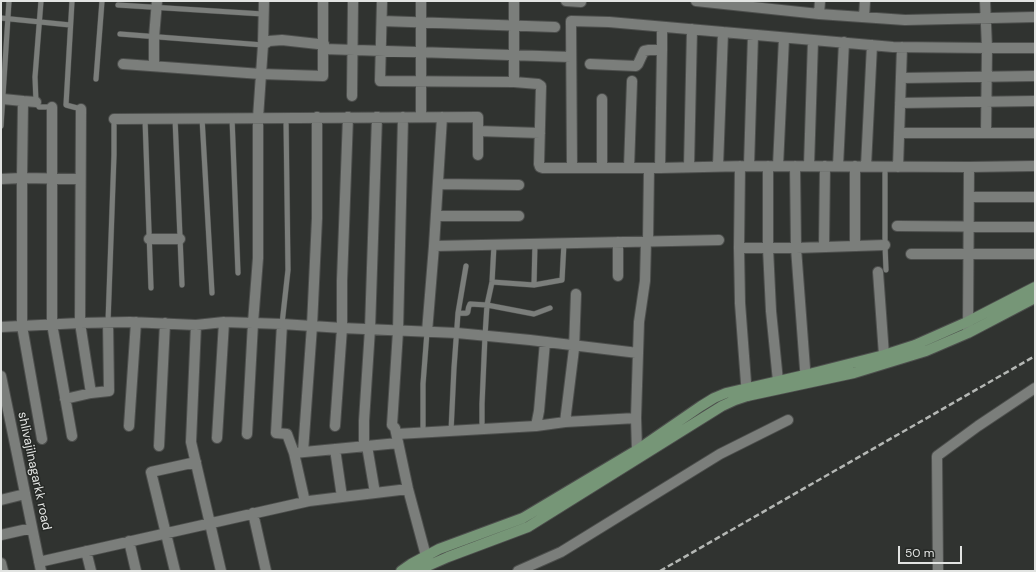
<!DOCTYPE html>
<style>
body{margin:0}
#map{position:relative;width:1036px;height:572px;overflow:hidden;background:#303330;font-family:"DM Sans",sans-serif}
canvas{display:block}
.frame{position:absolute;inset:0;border:2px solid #e2e4e2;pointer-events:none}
.scale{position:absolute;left:898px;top:546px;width:64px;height:18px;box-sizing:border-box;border:2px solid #e2e4e2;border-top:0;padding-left:5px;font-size:12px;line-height:14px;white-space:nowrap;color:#e2e4e2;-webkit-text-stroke:3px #262926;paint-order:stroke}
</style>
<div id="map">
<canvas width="1036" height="572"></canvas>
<div class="frame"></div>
<div class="scale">50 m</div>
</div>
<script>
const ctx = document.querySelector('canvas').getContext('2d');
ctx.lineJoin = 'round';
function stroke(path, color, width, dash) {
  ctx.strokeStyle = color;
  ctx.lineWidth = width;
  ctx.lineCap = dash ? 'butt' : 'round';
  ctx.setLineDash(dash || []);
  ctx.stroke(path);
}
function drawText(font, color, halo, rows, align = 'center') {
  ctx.font = font + ' "DM Sans",sans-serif';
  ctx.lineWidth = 3;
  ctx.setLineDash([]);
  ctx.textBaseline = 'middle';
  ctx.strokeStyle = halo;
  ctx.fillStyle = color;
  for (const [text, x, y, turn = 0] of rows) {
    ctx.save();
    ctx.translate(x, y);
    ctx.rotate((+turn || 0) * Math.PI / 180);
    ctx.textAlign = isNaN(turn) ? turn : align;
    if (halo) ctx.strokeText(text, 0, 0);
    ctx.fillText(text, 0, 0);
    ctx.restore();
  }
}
const lane = new Path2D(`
 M41,1L35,77L36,102L39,107H52
 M72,1L66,105L81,109
 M118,5L263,14
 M1,18L70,25
 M120,34L263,45
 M96,79L102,1
 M175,118L182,285
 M202,118L212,293
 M232,118L238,273
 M145,119L151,288
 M1,126L9,1
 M885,167V245L886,270
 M492,282L534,285L535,243
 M534,285L562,280L564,243
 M458,313C473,314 465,313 470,304L487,305L534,314L550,308
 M108,322L114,155V119
 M282,324L288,270L286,118
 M482,429V404L485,336L487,305L492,282L494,245
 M451,431L454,368L458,313L466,266
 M423,432V384L427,332`);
const street = new Path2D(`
 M382,1L380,81L514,82L538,84L541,86L539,164L540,167L543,168H660L747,166L969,167L1035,166
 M421,1V117
 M514,1V82
 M566,1L581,2
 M696,1L819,14L905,20L1035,17
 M985,1L987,48L986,133
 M819,14L820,1
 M864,17L865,1
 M382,21L555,27
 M263,45L269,41L282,40L318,44H324
 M324,49L571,57
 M123,64L261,74L323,76V1
 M590,64L636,66L638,64L644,51L649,50H662
 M154,66V37L157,1
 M901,78L1035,76
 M352,96L353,1
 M3,99L23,101
 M36,102L23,101L22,178V326L42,439
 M900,103L1035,101
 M52,107V324L72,436
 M81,109L80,323L91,393
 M403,117L398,331L392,425L395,428L408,489L426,556L430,563
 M114,119L478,117V155
 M478,131L540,133
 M899,133H1035
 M718,166L723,32
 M740,166L739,248L740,303L747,396
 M749,166L753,35
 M768,166V248L771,311L778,381
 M778,166L784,38
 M795,166L796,248L806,382
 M809,166L813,40
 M838,166L844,42
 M855,166V246
 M866,166L872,45
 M689,167L692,29
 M898,167L902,47
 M572,168L571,21L609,22L893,47L987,48H1035
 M602,168V99
 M629,168L632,81
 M660,168L662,50V27
 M1,179L22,178L80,179
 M438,184L519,185
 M969,197H1035
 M436,216H519
 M897,226L1035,227
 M149,239H180
 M648,241L649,168
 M434,246L719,240
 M824,247L825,166
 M739,248H796L885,245
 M911,254H1035
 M878,272L884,355
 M618,276V242
 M282,324L276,433L287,434L294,453
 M196,325L191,442L221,571
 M1,327L80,323L130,322L196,325L224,322L282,324L342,328L457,333L530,340L638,353L636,418L637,450
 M968,329L969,167
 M427,332L434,246L442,117
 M638,353L639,322L645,281L646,241
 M1,376L41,571
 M65,399L91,393L109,391L108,322
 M565,422L574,349L576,294
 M129,426L136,322
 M335,426L342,328V281L348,117
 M536,426L539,411L545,342
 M247,434L253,323L258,258V118L263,45L264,1
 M397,434L536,426L565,422L636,418
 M217,438L224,322
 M159,446L165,323
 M364,446V421L370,329L377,117
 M367,446L375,493
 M335,449L342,497
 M303,452L312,326L317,218V117
 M1,500L25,494
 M305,502L294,453L398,443
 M253,513L266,571
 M1,535L32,528
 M129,541L136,571
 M86,551L91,571
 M39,562L309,501L408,489
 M1,563L3,571
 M175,571L151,472L196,462
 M518,571L561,552L720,454L788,420
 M938,571L937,456L978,426L1035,388`);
const secondary = new Path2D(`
 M401,571L411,564L439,549L523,518L637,450L701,406L714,398L726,393L739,390L805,375L884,355L915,345L967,322L1035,287
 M416,571L448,557L528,527L722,406L735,400L747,396L854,373L926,351L968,333L1035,298`);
stroke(lane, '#4d4f4d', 6);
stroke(street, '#4d4f4d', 12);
stroke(secondary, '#4d4f4d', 12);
stroke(lane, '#7b7e7b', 5);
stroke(street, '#7b7e7b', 10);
stroke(secondary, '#769677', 10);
stroke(new Path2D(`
 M660,571L1035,356`), '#b4b7b4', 2.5, [6, 3]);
drawText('13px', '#e2e4e2', '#262926', [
 ["shlivajilnagarkk road",34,471,78]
]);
</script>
